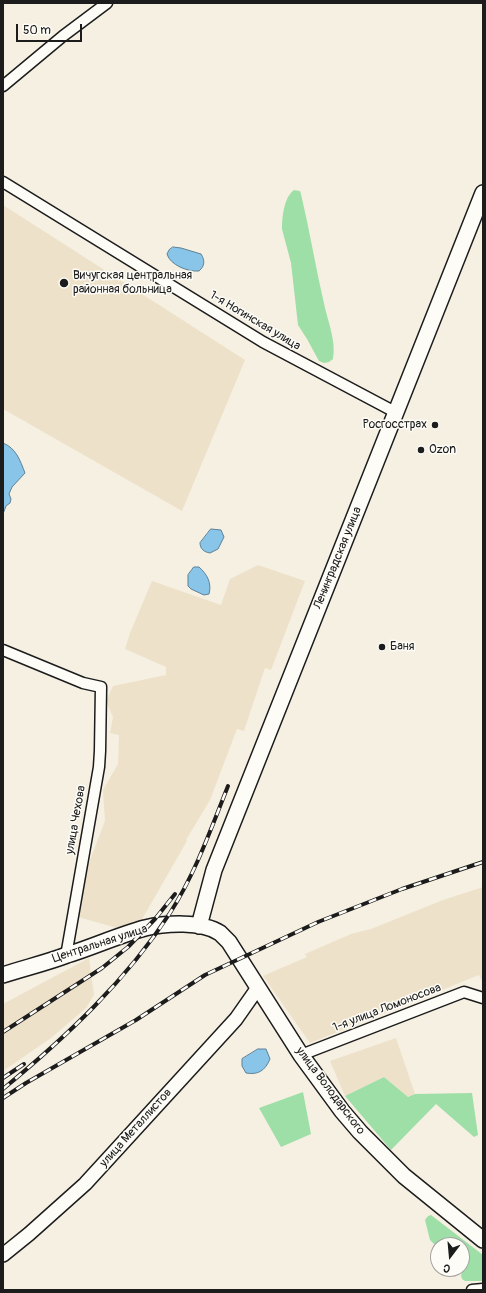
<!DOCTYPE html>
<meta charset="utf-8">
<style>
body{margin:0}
#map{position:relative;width:486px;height:1293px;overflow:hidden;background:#f6f0e2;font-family:Pangolin,sans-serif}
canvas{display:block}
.frame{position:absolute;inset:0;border:4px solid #1c1c1c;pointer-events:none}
.north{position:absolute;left:430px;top:1237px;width:40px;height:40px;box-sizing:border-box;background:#fdfcf7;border:1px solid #a3a29f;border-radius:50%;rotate:196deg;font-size:11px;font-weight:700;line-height:16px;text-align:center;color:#1c1c1c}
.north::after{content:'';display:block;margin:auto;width:14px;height:18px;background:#1c1c1c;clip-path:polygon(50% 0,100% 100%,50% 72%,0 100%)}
.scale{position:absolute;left:16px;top:24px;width:66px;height:18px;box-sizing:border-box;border:2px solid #1c1c1c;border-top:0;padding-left:5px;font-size:12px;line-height:14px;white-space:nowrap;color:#1c1c1c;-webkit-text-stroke:3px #fdfcf7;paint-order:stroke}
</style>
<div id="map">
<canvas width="486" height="1293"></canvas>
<div class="frame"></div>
<div class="north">С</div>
<div class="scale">50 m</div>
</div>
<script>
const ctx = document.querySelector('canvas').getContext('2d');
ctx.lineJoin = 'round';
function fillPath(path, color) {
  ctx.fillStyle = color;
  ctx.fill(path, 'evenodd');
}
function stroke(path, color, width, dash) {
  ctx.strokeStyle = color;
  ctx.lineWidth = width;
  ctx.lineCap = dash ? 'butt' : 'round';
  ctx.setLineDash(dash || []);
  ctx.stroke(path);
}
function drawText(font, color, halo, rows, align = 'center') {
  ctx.font = font + ' Pangolin,sans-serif';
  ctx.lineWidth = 3;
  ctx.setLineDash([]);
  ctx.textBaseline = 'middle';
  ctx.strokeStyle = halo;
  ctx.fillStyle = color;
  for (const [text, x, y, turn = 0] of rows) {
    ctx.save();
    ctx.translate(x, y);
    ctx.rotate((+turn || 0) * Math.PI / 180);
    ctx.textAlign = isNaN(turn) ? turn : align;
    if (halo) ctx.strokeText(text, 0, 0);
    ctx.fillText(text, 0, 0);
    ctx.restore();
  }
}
fillPath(new Path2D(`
 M3,205L245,360L182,511L3,409Z
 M258,565L305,581L271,670L265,668L244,731L237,729L210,800L186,840L187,841L141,921L117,928L78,917L82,881L105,821L103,790L118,764L119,735L110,733L113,717L106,701L113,686L166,675V667L125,649L130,633L152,581L221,605L230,579Z
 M483,887V984L479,975L310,1043L263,976L307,957L305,954L351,934L371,929L443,900Z
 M89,958L94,995L86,1008L51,1038L3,1071V1004Z
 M396,1038L415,1094L408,1097L384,1077L345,1096L330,1061Z`), '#eee1c9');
fillPath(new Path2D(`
 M294,190L300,191L301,194C310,232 316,270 325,308C329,325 336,341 333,359L329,362L324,363L319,361L307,339L298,325L291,263L282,229C282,217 284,197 294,190Z
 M384,1077L408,1097L415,1094L472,1093L478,1135L474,1137L436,1104L391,1150L345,1096Z
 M303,1092L311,1134L281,1147L259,1108Z
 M431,1215L483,1255V1281H465L462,1279L461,1276L463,1267L462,1245H438V1248L430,1240L425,1220L428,1216Z`), '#9edea7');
const water = new Path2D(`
 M173,247L181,248L201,254C205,260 205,266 199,271C188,272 170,265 167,254L169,250Z
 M3,443C16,448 20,460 25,473L12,487L9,494L11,499L10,503L6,506L3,514Z
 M211,529L221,530L224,537L218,549L210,553C204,552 200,549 200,543Z
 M194,567H199C207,574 212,583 209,594L204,595L191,589L188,586V575Z
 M258,1049H266L270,1059C265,1071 258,1075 246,1073L242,1066V1059Z`);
fillPath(water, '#89c5e8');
stroke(water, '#5d8196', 1);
const minor = new Path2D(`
 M3,86L63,36L107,3
 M3,182L263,342L395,412
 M3,650L83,683L101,687L100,751L99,767L66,956
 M301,1055L464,992L483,998
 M472,1290L483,1289`);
const tertiary = new Path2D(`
 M3,1255L29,1234L85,1184L236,1019L257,989`);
const secondary = new Path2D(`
 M199,926L214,870L483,193
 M3,975C24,968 46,963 67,955C93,947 119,935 145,928C166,923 202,921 220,933C223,936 226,939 229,942L301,1055L342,1111L360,1132L404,1176L483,1240`);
stroke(minor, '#1c1c1c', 13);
stroke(tertiary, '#1c1c1c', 16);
stroke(secondary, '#1c1c1c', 18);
stroke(minor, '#fdfcf7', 10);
stroke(tertiary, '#fdfcf7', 13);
stroke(secondary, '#fdfcf7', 15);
const rail = new Path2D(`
 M3,1032L102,968L128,947L155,919L175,894
 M3,1078L24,1064
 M3,1089C66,1037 126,981 170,913C195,874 211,829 228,786
 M3,1098L26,1083L136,1020L205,975L318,922L402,889L483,862`);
stroke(rail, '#1c1c1c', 4);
stroke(rail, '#fdfcf7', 2.5, [8]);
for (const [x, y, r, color] of [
 [64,283,5,"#1c1c1c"],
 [435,425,4,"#1c1c1c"],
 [421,450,4,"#1c1c1c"],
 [382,647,4,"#1c1c1c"]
]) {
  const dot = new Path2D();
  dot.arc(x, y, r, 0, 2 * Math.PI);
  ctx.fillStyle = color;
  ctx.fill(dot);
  stroke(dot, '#fdfcf7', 1.5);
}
drawText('12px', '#1c1c1c', '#fdfcf7', [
 ["Вичугская центральная",73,276],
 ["районная больница",73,290],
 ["Росгосстрах",427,425,"right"],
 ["Ozon",429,450],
 ["Баня",390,647]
], 'left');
drawText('12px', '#1c1c1c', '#fdfcf7', [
 ["1-я Ногинская улица",255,321,31],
 ["Ленинградская улица",338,558,-68],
 ["улица Чехова",76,820,-80],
 ["Центральная улица",100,944,-18],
 ["1-я улица Ломоносова",387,1008,-21],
 ["улица Володарского",330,1091,53],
 ["улица Металлистов",136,1128,-48]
]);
</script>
